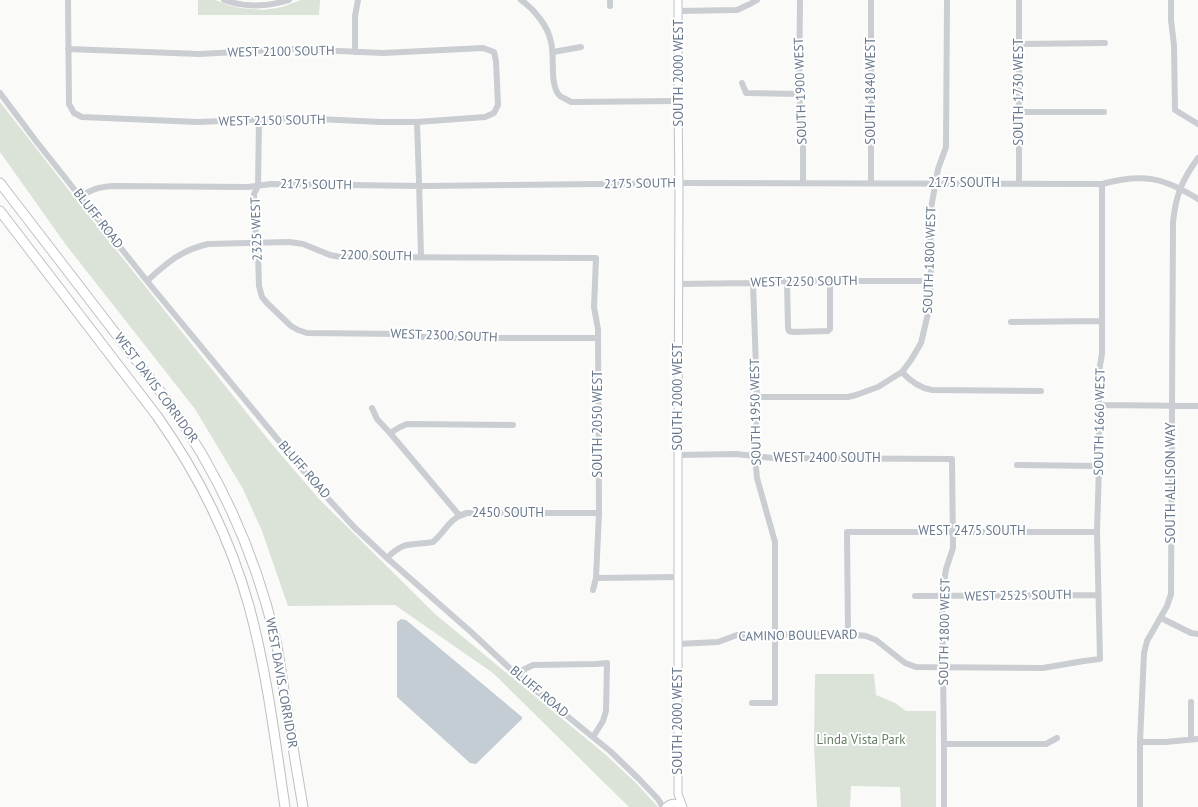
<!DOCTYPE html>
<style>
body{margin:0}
canvas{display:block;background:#fafaf8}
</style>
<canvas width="1198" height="807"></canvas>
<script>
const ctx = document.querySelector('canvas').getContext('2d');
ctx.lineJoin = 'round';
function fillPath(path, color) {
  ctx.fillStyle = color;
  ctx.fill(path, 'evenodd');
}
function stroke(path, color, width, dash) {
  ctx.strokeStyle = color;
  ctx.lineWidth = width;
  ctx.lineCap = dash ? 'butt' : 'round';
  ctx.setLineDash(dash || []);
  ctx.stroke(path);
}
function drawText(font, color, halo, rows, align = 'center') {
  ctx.font = font + ' "PT Sans",sans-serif';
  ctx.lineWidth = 4;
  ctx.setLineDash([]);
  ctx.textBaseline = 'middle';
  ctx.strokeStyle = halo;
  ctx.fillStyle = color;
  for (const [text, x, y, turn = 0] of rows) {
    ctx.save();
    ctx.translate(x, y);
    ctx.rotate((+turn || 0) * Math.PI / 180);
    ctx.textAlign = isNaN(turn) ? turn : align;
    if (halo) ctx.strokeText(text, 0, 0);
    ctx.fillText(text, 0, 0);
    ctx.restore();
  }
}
fillPath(new Path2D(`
 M198,0H215L228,5L240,8L264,10L282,7L301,0H320L319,15H198Z
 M0,102L96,225L271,443L319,499L435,614L606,755L637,784L658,807H629L493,673L395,605L288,606L262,531L243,489L195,409L66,245L0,152Z
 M815,674H874L876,695L895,703L906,711H936V807H901L900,787L851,786L850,807H817L814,745Z`), '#dbe2d8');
fillPath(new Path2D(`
 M401,619L406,620L522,717V719L476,764L470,763L397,697V622Z`), '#c3cdd3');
const major = new Path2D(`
 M678,0V101L679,192L678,455V794L683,807
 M666,807C671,802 677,802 682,807`);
const highway = new Path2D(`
 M0,183L166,399C218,471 254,550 275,637C280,658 282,681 286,702C291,737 297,772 303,807
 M0,211L157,416C198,474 230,538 249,606C267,672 275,740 285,807`);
stroke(major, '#bdc0c5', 9);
stroke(highway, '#bcbfc3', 11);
stroke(new Path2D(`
 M224,0C246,8 267,7 289,0
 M521,0C534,9 548,26 551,42C555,56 549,86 560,96C563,98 568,100 571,102L678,101
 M610,0V6
 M800,0L799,94L801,116L803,125V183
 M1171,0V20L1174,45L1175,110L1198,124
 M678,11L737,10L750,4L757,0
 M1019,44L1105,43
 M68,49L199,54L294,49L383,53L483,48L494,52L496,61L498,105L494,113L485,117L417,122H381L297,118L198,122L82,117L74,113L69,104L68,0
 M355,52V16L358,0
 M553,52L581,47
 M742,83L746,93L799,94
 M0,93L36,141L147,281L312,481L354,527L387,558L471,632L518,676L610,751L639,779L658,799L663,807
 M1018,112H1104
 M259,119L258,186L254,194L256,244L258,254L259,286L262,297L267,303L291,326L298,330L307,333L403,334L431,338H598
 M417,122L419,181L421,257
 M871,183V0
 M1019,184V0
 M80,197C92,189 99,187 113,186L248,187L271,184L423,186L685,183L1102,184C1142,173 1163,177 1198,199
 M147,281C167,263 181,250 208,244L289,242L303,244L330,255L340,257L596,258L594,307L598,329L599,513L596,578L593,590
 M787,281L788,328L789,331L793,332L828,331L830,329V281
 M678,284L753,283L787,281H931
 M1011,322L1102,321
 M902,372C910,381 920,388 932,390L1041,391
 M757,397H848L856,395L878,387L902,372L911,360L921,343L929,309L931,281L930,214L938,169L946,147L947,0
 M1100,405L1198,406
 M372,408L377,419L390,433L459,515
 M390,433L400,427L407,424L513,425
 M678,455L736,454L773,458L952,459L953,548L946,569L942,596L944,744V807
 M1017,465L1099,466
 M387,558C405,540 410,546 433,542C446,531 449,518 467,513H599
 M596,578L678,577
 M915,596L1098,595
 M1161,618L1191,633L1198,634
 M848,634L847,532H1097
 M678,644L718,642L737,635L848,634L866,636L876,640L905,663L916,667L1043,668L1084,661L1100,659L1097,532L1099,466V371L1102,354V184
 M518,676L523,670L533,665L596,664L607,663L606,711L603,721L593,737
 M1191,702V739
 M752,703H775V542L757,478L755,457L757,397L753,283
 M1140,742H1165L1198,739
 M944,744H1046L1057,738
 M1140,807V742L1144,653L1147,641L1167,606L1171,594L1173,222C1176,194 1182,180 1198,158`), '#cacdd1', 6);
stroke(major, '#fff', 7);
stroke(highway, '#fff', 9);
drawText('13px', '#67778b', '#fff', [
 ["WEST 2100 SOUTH",281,52,-1],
 ["SOUTH 2000 WEST",679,73,-90],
 ["SOUTH 1900 WEST",801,91,-92],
 ["SOUTH 1840 WEST",871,91,-90],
 ["SOUTH 1730 WEST",1019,92,-90],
 ["WEST 2150 SOUTH",272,121,-1],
 ["2175 SOUTH",964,183],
 ["2175 SOUTH",640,184,-1],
 ["2175 SOUTH",316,185,1],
 ["BLUFF ROAD",98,219,52],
 ["2325 WEST",257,229,-92],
 ["2200 SOUTH",376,256,1],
 ["SOUTH 1800 WEST",930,260,-88],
 ["WEST 2250 SOUTH",804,282,-1],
 ["WEST 2300 SOUTH",444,336,2],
 ["WEST DAVIS CORRIDOR",156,388,54],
 ["SOUTH 2000 WEST",678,397,-90],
 ["SOUTH 1950 WEST",756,412,-91],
 ["SOUTH 1660 WEST",1100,422,-89],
 ["SOUTH 2050 WEST",598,424,-90],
 ["WEST 2400 SOUTH",827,458],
 ["BLUFF ROAD",304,470,49],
 ["SOUTH ALLISON WAY",1171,483,-90],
 ["2450 SOUTH",508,513],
 ["WEST 2475 SOUTH",972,531],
 ["WEST 2525 SOUTH",1018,596,-1],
 ["SOUTH 1800 WEST",945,632,-89],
 ["CAMINO BOULEVARD",798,636,-1],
 ["WEST DAVIS CORRIDOR",281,683,80],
 ["BLUFF ROAD",539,692,40],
 ["SOUTH 2000 WEST",678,721,-90]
]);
drawText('13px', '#657c62', '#fff', [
 ["Linda Vista Park",861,740]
]);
</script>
